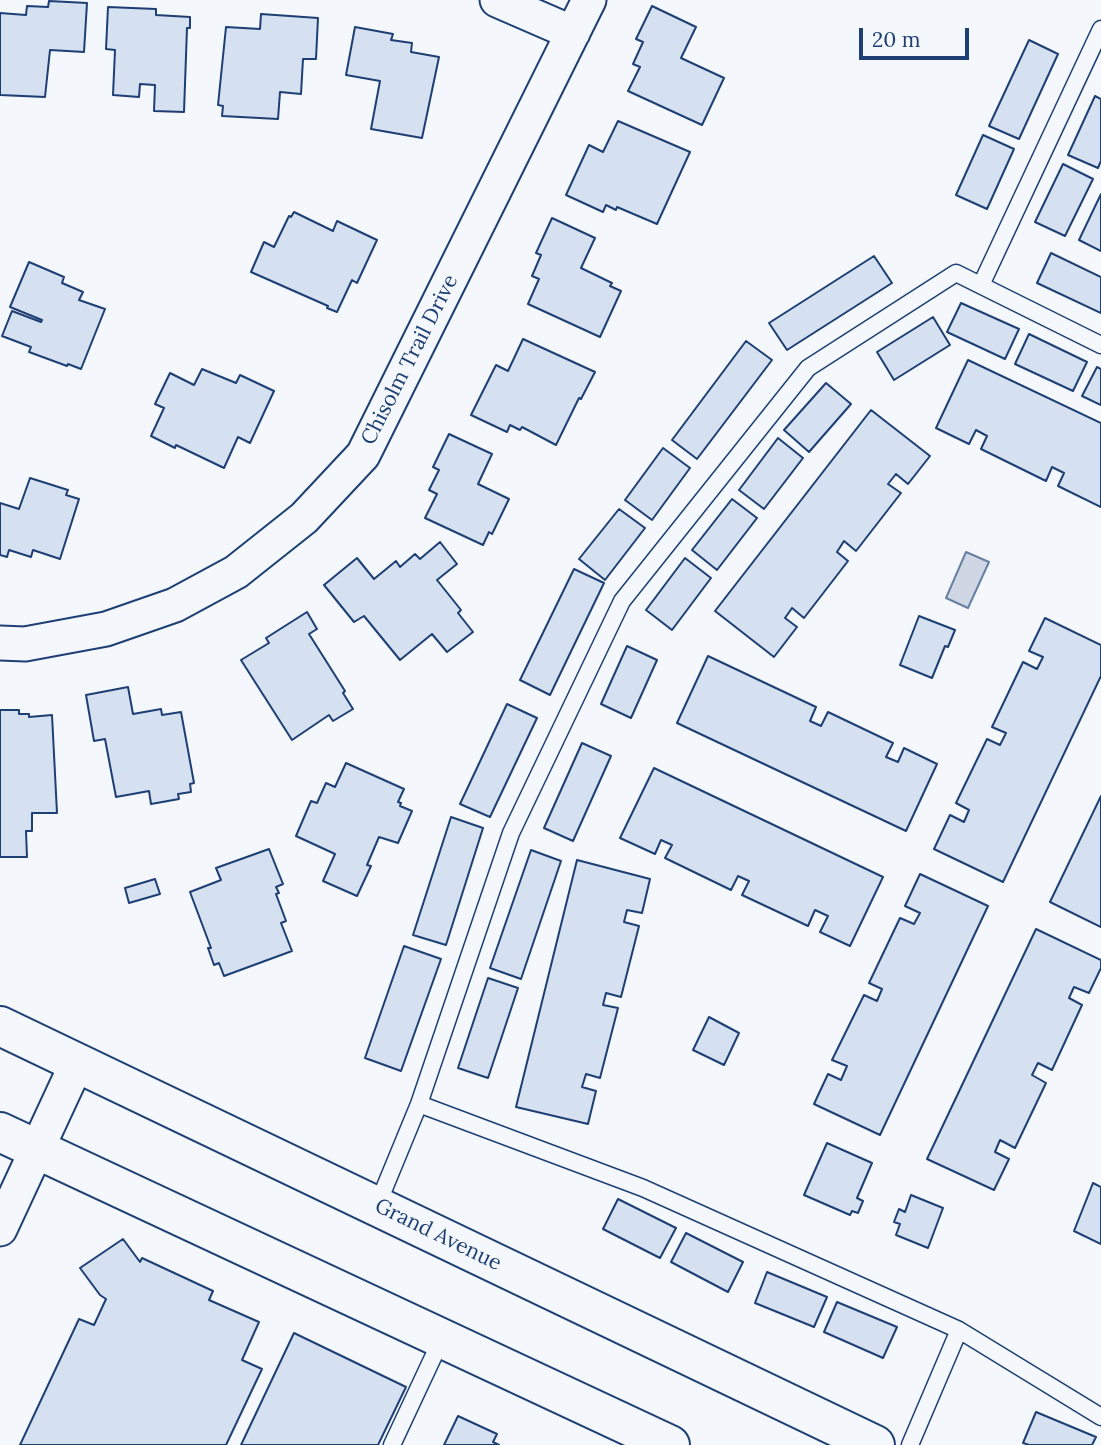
<!DOCTYPE html>
<style>
body{margin:0}
#map{position:relative;width:1101px;height:1445px;overflow:hidden;background:#f4f7fb;font-family:Lora,serif}
canvas{display:block}
.scale{position:absolute;left:859px;top:28px;width:110px;height:32px;box-sizing:border-box;border:4px solid #1d3f73;border-top:0;padding-left:9px;font-size:21px;line-height:24px;white-space:nowrap;color:#1d3f73;-webkit-text-stroke:5px #f4f7fb;paint-order:stroke}
</style>
<div id="map">
<canvas width="1101" height="1445"></canvas>
<div class="scale">20 m</div>
</div>
<script>
const ctx = document.querySelector('canvas').getContext('2d');
ctx.lineJoin = 'round';
function fillPath(path, color) {
  ctx.fillStyle = color;
  ctx.fill(path, 'evenodd');
}
function stroke(path, color, width, dash) {
  ctx.strokeStyle = color;
  ctx.lineWidth = width;
  ctx.lineCap = dash ? 'butt' : 'round';
  ctx.setLineDash(dash || []);
  ctx.stroke(path);
}
function drawText(font, color, halo, rows, align = 'center') {
  ctx.font = font + ' Lora,serif';
  ctx.lineWidth = 5;
  ctx.setLineDash([]);
  ctx.textBaseline = 'middle';
  ctx.strokeStyle = halo;
  ctx.fillStyle = color;
  for (const [text, x, y, turn = 0] of rows) {
    ctx.save();
    ctx.translate(x, y);
    ctx.rotate((+turn || 0) * Math.PI / 180);
    ctx.textAlign = isNaN(turn) ? turn : align;
    if (halo) ctx.strokeText(text, 0, 0);
    ctx.fillText(text, 0, 0);
    ctx.restore();
  }
}
const water = new Path2D(`
 M966,552L989,562L968,608L946,598Z`);
fillPath(water, '#cfd7e4');
stroke(water, '#687fa3', 2);
const building = new Path2D(`
 M49,1L87,3L84,52L50,50L45,97L0,95V13L26,15L27,6L48,7Z
 M652,6L696,27L681,58L724,78L702,125L628,91L640,67L633,64L643,42L636,39Z
 M108,7L156,9V15L190,17V28H187L184,112L154,111L155,85L140,84L139,97L113,95L115,50L106,49Z
 M261,14L318,18L316,59H303L301,94L280,92L278,119L222,116L223,106L218,105L226,27L260,29Z
 M355,27L393,34L391,40L412,43L411,52L439,57L422,138L371,129L380,81L346,75Z
 M1029,40L1058,54L1019,139L989,126Z
 M1095,96L1101,99V161L1098,168L1068,155Z
 M618,121L690,152L657,224L617,207L616,210L606,205L603,212L566,195L589,145L603,152Z
 M983,135L1014,149L987,209L956,195Z
 M1063,164L1093,179L1065,236L1035,222Z
 M1101,194V251L1079,240Z
 M294,212L333,231L337,221L377,240L357,283L352,280L337,312L327,308L328,306L251,272L264,242L274,247L289,216L291,217Z
 M552,218L595,238L581,268L612,283L610,286L621,291L600,337L528,304L539,279L532,276L541,255L536,253Z
 M1051,253L1101,277V313L1037,283Z
 M874,256L892,283L787,350L769,323Z
 M29,262L64,277L62,283L83,292L79,300L105,309L81,369L68,364L67,366L29,352L31,347L2,336L12,311L41,322L42,320L10,307Z
 M961,303L1019,329L1005,359L947,332Z
 M933,317L950,345L894,380L877,352Z
 M1029,334L1087,362L1073,391L1015,364Z
 M523,339L595,372L581,399L579,398L556,445L522,427L520,430L510,425L507,432L471,415L496,365L508,371Z
 M746,341L772,360L697,459L672,440Z
 M968,360L1101,423V507L1058,486L1064,473L1052,467L1046,481L981,449L987,436L976,430L969,444L936,428Z
 M1097,367L1101,369V405L1082,396Z
 M202,369L236,383L240,375L274,391L250,443L238,437L224,468L176,445L175,448L151,436L164,408L155,404L170,373L194,385Z
 M826,383L851,404L809,452L784,430Z
 M871,410L930,456L908,484L896,474L888,484L901,493L856,551L844,541L837,552L848,561L804,618L792,608L785,618L797,627L774,657L715,611Z
 M449,434L492,454L478,484L509,499L492,534L489,532L483,545L425,518L437,494L429,490L439,470L433,467Z
 M778,438L803,458L764,509L739,490Z
 M663,448L690,468L652,520L625,500Z
 M30,478L68,490L66,495L79,499L60,559L33,550L31,557L9,550L7,557L0,555V503L19,509Z
 M732,499L757,518L717,570L692,550Z
 M619,509L645,528L605,580L579,559Z
 M440,542L457,564L437,580L461,610L458,613L473,632L447,652L432,634L400,660L364,616L354,622L324,585L357,558L374,579L396,561L400,567L415,554L420,559Z
 M685,558L711,578L672,630L646,610Z
 M574,569L604,583L550,695L520,680Z
 M307,612L317,629L309,634L345,691L343,693L353,709L333,721L329,715L292,740L241,660L269,643L266,638Z
 M919,616L955,630L948,647L945,646L932,678L900,665Z
 M1045,618L1101,645V676L1003,882L934,849L950,815L964,822L969,810L956,803L987,739L1000,745L1006,733L992,727L1023,662L1037,669L1043,657L1029,651Z
 M627,646L657,660L631,718L601,704Z
 M708,656L816,707L810,721L821,726L828,712L893,743L886,757L898,762L904,748L937,764L906,831L677,723Z
 M128,687L133,714L161,709L162,715L181,712L194,783L190,784L191,792L178,794L179,799L151,804L149,791L116,797L105,739L94,741L86,695Z
 M507,704L537,718L490,817L460,804Z
 M0,710H19V714H29V717L52,715L57,813H32V831H26L27,857H0Z
 M582,743L611,756L573,841L544,828Z
 M346,763L404,789L398,802L401,803L400,806L412,811L398,843L379,837L367,865L371,866L357,896L323,881L335,854L296,836L311,801L317,803L326,783L335,787Z
 M654,768L883,877L850,946L820,932L828,916L815,910L808,926L742,895L749,881L738,876L731,890L665,858L672,845L661,840L655,854L620,838Z
 M1101,796V927L1050,902Z
 M451,817L483,828L446,945L413,935Z
 M269,849L283,884L276,887L279,893L276,894L286,921L281,923L292,951L224,976L219,963L214,965L208,948H211L190,892L221,880L216,868Z
 M531,850L561,861L521,979L490,968Z
 M577,860L650,879L642,913L627,910L624,922L639,926L621,997L606,993L603,1005L618,1008L600,1078L586,1074L582,1087L596,1091L588,1124L516,1107Z
 M920,874L988,906L880,1135L814,1104L828,1074L841,1080L847,1066L832,1060L864,995L877,1001L882,989L869,983L900,918L914,924L920,913L905,906Z
 M155,879L160,894L129,903L125,888Z
 M1036,929L1101,960V968L1089,993L1074,987L1069,998L1082,1005L1052,1070L1038,1063L1032,1075L1046,1083L1015,1148L1000,1140L995,1152L1009,1159L994,1190L927,1159Z
 M404,946L441,959L401,1071L365,1058Z
 M488,978L518,988L488,1078L458,1068Z
 M709,1017L739,1033L724,1065L693,1050Z
 M827,1143L872,1163L857,1198L863,1201L858,1213L852,1211L850,1215L804,1195Z
 M1093,1183L1101,1187V1244L1074,1231Z
 M911,1195L943,1208L928,1248L896,1235L900,1224L894,1222L899,1209L905,1212Z
 M618,1199L676,1228L660,1258L603,1229Z
 M686,1233L743,1262L728,1292L671,1262Z
 M123,1239L140,1262L142,1258L213,1291L209,1300L259,1322L242,1360L262,1369L226,1445H20L79,1319L94,1325L106,1299L100,1295L80,1268Z
 M767,1272L827,1297L814,1327L755,1303Z
 M837,1302L897,1327L883,1358L824,1332Z
 M294,1333L406,1387L378,1445H241Z
 M1036,1412L1096,1437L1092,1445H1029L1023,1443Z
 M458,1416L497,1434L493,1442L499,1445H444Z`);
fillPath(building, '#d5e0f0');
stroke(building, '#1d3f73', 2);
const lane = new Path2D(`
 M981,285L1101,29
 M419,1104L643,1188L959,1330L1101,1417
 M377,1206L419,1104L511,833L622,601L808,368L956,273L1101,345
 M392,1445L442,1338
 M910,1445L959,1330`);
const street = new Path2D(`
 M497,0L573,33
 M0,643L25,644L106,629L175,605L236,572L304,518L363,455L589,0
 M0,1229L77,1063`);
const primary = new Path2D(`
 M0,1026L875,1445
 M0,1132L670,1445`);
stroke(lane, '#1d3f73', 19);
stroke(street, '#1d3f73', 37);
stroke(primary, '#1d3f73', 42);
stroke(lane, '#f4f7fb', 16);
stroke(street, '#f4f7fb', 33);
stroke(primary, '#f4f7fb', 38);
drawText('21px', '#1d3f73', '#f4f7fb', [
 ["Chisolm Trail Drive",410,360,-63],
 ["Grand Avenue",438,1235,26]
]);
</script>
